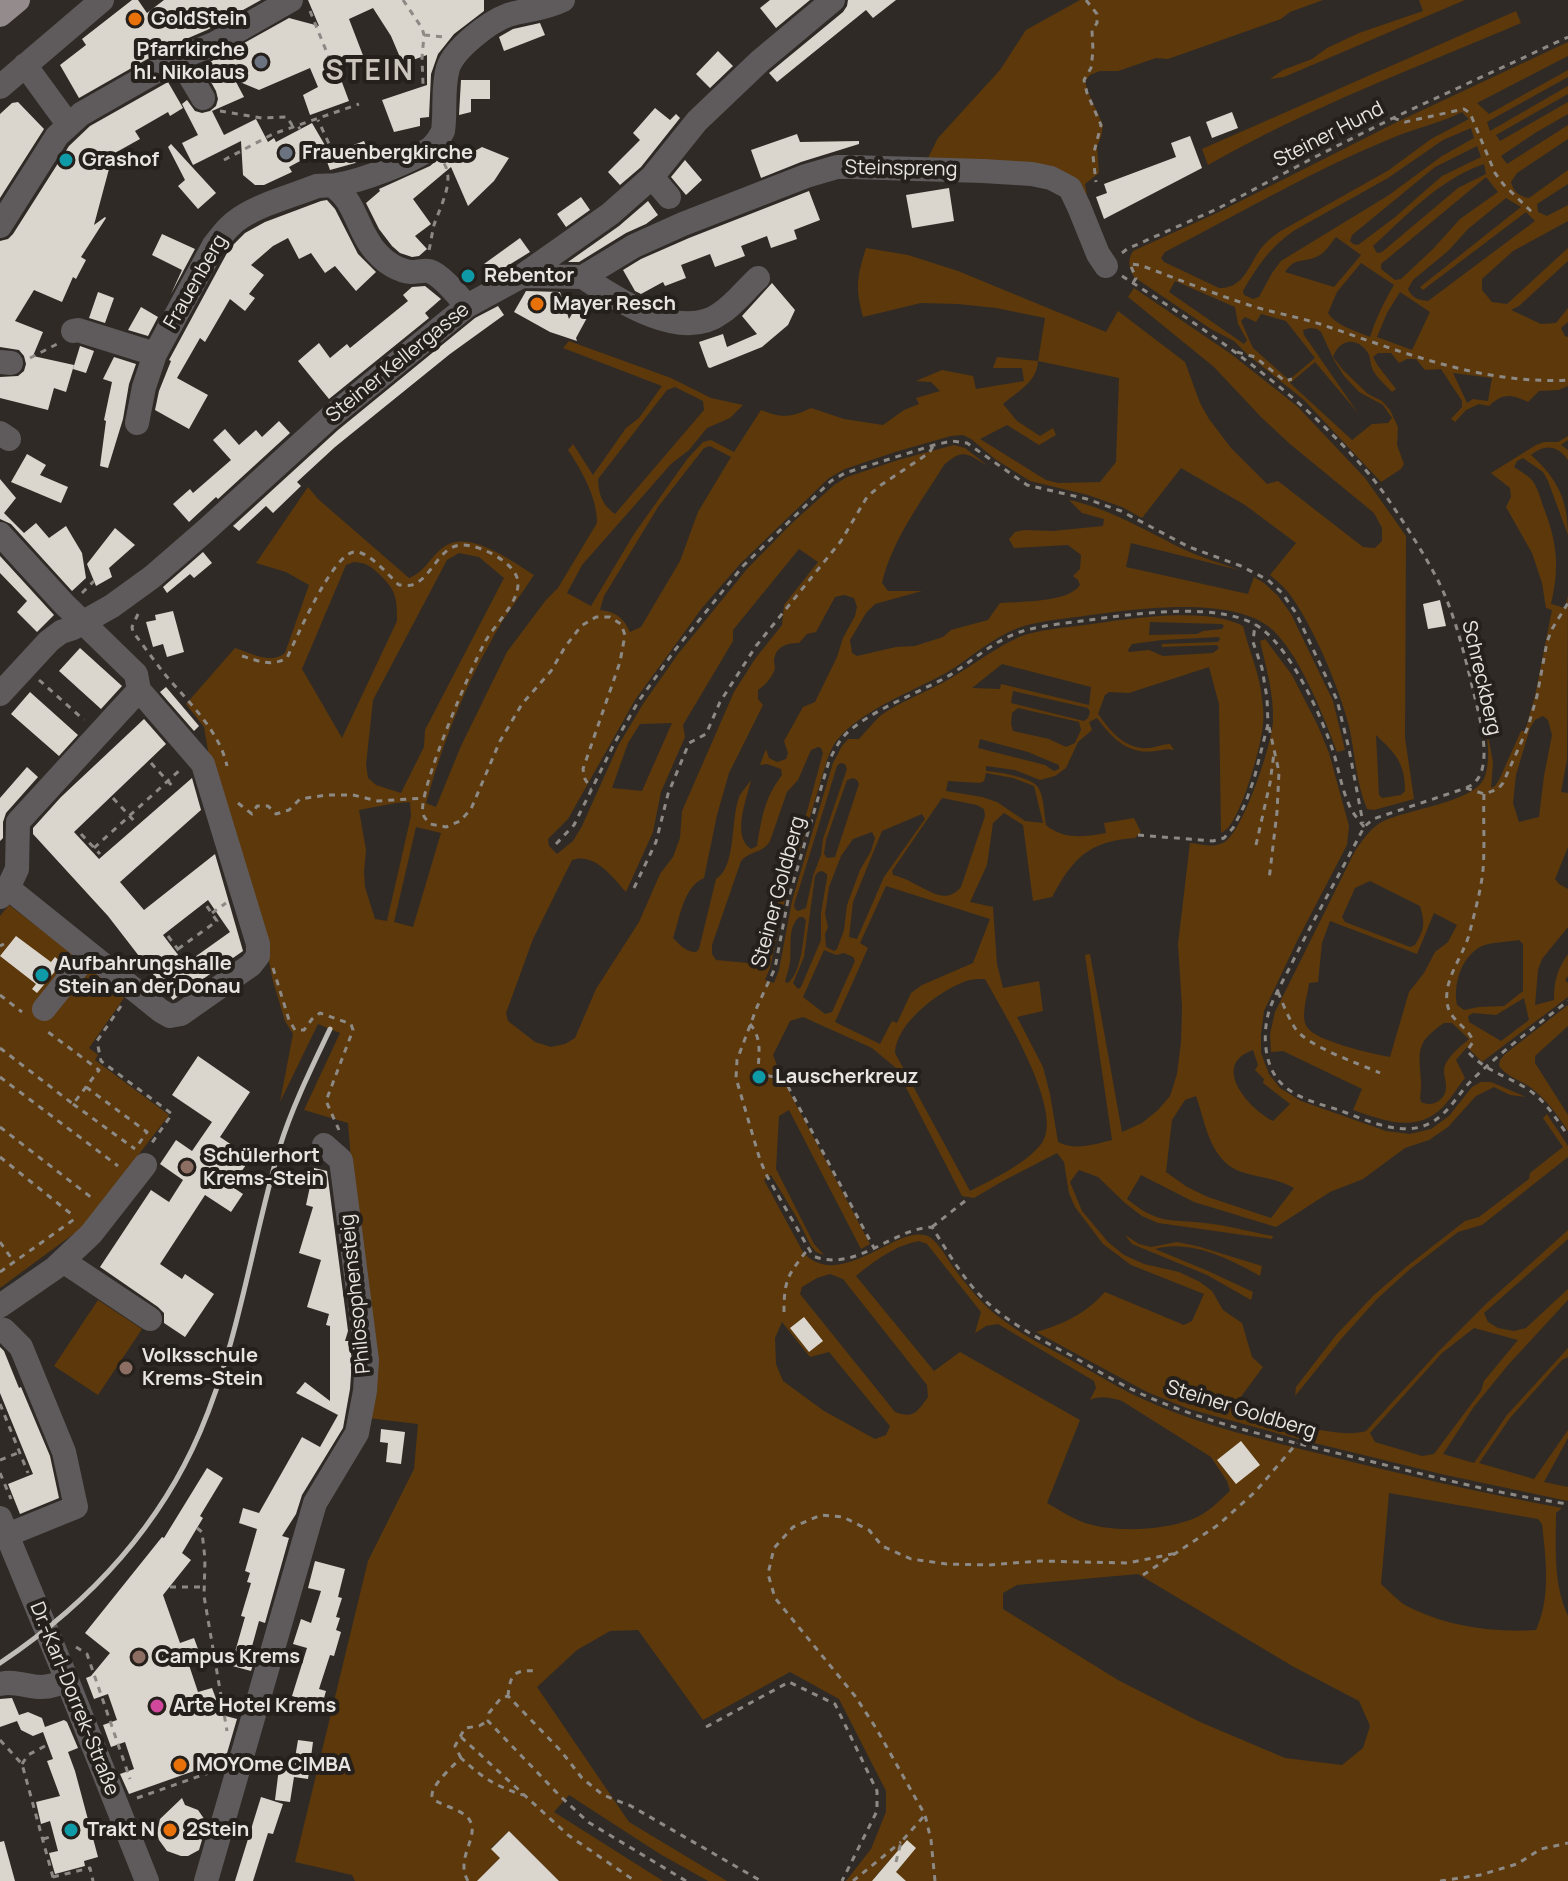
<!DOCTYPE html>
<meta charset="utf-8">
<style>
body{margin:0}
canvas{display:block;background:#2f2a25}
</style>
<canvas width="1568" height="1881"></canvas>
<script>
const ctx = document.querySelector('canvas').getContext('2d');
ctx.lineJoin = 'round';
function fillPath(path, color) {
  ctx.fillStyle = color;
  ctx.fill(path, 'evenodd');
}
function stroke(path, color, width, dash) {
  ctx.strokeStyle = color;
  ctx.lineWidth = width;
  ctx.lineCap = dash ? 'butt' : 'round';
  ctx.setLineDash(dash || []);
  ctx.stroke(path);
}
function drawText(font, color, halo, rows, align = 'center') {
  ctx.font = font + ' Manrope,sans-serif';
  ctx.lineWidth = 8;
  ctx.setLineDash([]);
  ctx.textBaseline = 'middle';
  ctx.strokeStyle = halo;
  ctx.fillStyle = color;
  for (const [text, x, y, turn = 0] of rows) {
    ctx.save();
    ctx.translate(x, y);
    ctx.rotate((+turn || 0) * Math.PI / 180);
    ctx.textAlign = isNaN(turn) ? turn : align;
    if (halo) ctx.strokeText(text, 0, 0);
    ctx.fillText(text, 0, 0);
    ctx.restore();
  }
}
fillPath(new Path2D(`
 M1080,0H1323L1290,12L1281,19L1168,59L1156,58L1118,71H1100L1090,75L1085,81L1088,92L1103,125L1101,137L1097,146L1099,173L1085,184L1087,195L1075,185L927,160L938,138L1000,70L1026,30Z
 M1419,0H1465L1284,77L1270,79L1283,70L1312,59L1327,48L1359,33L1423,11Z
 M1516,11L1521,23C1415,68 1308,108 1208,165L1202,149Z
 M1568,42V56L1477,103L1489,114L1568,70V77L1487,122L1490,131L1568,86V94L1496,135L1500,141L1568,102V114L1535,133L1501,156L1507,164L1568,125V139L1517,173L1511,182C1514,192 1518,196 1529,198L1568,170V184L1537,204L1538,212L1547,216L1568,205V221L1513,251L1482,279V290L1492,302L1507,304L1568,248V261L1519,306L1511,310L1541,324L1556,323L1568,308V322L1561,328L1565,336L1568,337V386L1559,390L1539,391L1528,402C1511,394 1503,393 1489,406L1479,404L1466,410L1455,422L1451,419L1462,407V401L1441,369L1425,370L1416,359H1407L1399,363L1391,353H1378L1373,357L1378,366L1396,389L1392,392C1386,385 1378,379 1374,372C1370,366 1371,358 1368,353C1357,336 1339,339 1333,357L1343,370L1368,394L1382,401L1390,410L1398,427L1397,445L1404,464L1401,469L1381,482L1304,400L1248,355L1234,341L1211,329L1134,277C1129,267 1127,261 1133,251L1219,212L1397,122ZM1462,112L1469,119L1431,139L1389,170L1279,232C1274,236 1268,240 1264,245C1249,261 1246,289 1219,288L1164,262L1161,258L1165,252C1240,213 1314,170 1392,138C1415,128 1439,124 1462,112ZM1471,128L1474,138L1442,156L1389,195L1281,261L1272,273L1259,297L1253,299L1244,295L1243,291C1257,266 1271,246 1295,230L1388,178L1443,140ZM1477,146L1481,157L1442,176L1394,218L1358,245L1353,244L1350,241L1352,235L1435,167ZM1484,164L1486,174L1458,188L1382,252L1377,253L1373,246C1407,215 1440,179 1484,164ZM1486,177L1498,192L1460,219L1433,249L1401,279L1395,280L1381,269V264ZM1506,198L1521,207L1420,287L1423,290L1526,212L1535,221L1428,301C1418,300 1412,298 1408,289L1413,280L1448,251L1468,229ZM1336,237L1361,255L1334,287L1285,272C1295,257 1302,263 1316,257C1325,254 1330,244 1336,237ZM1361,263L1394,285C1384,302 1376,318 1370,337C1357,331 1336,326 1328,313L1337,292ZM1175,281L1235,307L1238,324L1247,340L1244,344L1169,292ZM1400,292L1430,312L1412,350L1377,337L1387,313ZM1261,314L1286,321L1315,358L1289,380L1253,348L1241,321L1245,317L1256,322ZM1310,328L1317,329L1321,332L1334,360L1344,376L1359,392L1383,405L1392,418L1388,423L1372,424L1352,440L1290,383L1315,362L1358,413L1304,335L1303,330ZM1453,373L1492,378L1488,401L1473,399L1467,403Z
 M866,248L908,255L958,271L1106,332L1118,311L1185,362L1200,403L1209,419L1231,448L1267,484L1278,481L1363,547L1375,548L1382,541V528L1374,513L1290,444L1261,417L1214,367L1128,297L1134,288L1231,354L1297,406L1365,478L1406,536L1405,738L1414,799L1374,810L1367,809C1356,783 1355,753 1349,726C1339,687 1312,623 1288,592C1283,586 1276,580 1270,575L1296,543L1245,505L1181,468L1142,518L1122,507L1088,495L1030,481L995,459L971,439L963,435L951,436L895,452L845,469L829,478L740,564L702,608L635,700L568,819L548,839L549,846L557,854L573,841L582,826L618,746L643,704L678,654L747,569L790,525L834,485L847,477L898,460L954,445L965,448L988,466C968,455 964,447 944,465C921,502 892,540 882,583L888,591H922L875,604L866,613L850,640L852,653L857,656L896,647L915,646L943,637L951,630L988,620L1000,603C1020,601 1068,603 1080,585L1078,580L1073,576L1080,569L1081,555L1068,545L1014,548L1009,539L1015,532L1024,530L1053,531L1103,526L1104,519L1082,513L1069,500C1111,509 1146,531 1185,550C1202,558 1221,563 1239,570L1131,543L1126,567L1248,594L1254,577L1264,583L1278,596L1291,614L1333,701L1345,750L1337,752C1324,717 1298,649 1268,626C1227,596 1137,609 1090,615C1066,619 1040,620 1018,628C991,638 971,658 946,673C912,692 863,709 838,739C833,744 830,753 827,760L785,900L770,968L765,980L774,983L779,970L792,901L833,763L842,746L848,739H859C866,731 873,723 880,716C902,700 928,692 951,678C973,665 995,648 1019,637C1040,629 1064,628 1085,625C1128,619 1205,606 1243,626C1249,651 1260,674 1262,699C1263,707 1264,716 1263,724C1261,747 1244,807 1230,825C1228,829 1224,831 1221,833L1219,704L1209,667L1129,693L1109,692L1105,695L1098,714C1112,733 1125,750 1150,748C1157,747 1163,744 1170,744L1174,750C1166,748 1163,750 1155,751C1128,755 1112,738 1097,718L1089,722L1092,730L1078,742L1066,768L1055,776L1040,780L1015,770L986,766V771C999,772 1029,777 1037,786C1044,794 1044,814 1046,825C1063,840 1085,837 1106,833L1104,823L1134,818L1141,832L1135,838C1089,841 1073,858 1052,897L1033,901L1023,825L1004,813L993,823L987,865L970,902L993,907L997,964L1003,988L1039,981L1043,1011L1017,1017L1043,1067L1050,1094L1058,1142C1075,1151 1095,1144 1112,1140L1085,955L1090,954L1122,1132L1142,1123L1158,1110L1170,1096L1177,1074L1181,1042L1182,1007L1178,944L1190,843C1202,844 1215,849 1226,841C1244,828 1272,744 1273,721C1274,694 1266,667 1260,641L1265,639L1292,675L1318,726L1329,753L1349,826L1347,845L1298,939L1264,1011L1261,1034V1053L1269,1074L1280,1088L1301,1101L1386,1131L1410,1134L1431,1129L1449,1116L1472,1087L1481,1082H1491L1526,1097L1510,1095L1494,1087L1476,1096L1448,1127L1429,1140L1405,1148L1363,1179L1330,1192L1276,1227L1194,1202L1141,1175L1127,1199C1158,1224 1167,1219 1204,1223C1227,1225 1250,1232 1273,1236L1272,1239L1158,1223L1142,1216L1125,1203L1098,1177L1079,1170L1070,1182L1082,1211L1108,1242L1124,1255L1144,1264L1179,1272L1200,1282L1212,1291L1223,1310L1242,1323L1252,1357L1263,1367L1237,1402L1241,1411C1270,1418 1340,1440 1366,1431L1437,1353L1487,1303L1568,1230V1239L1484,1313L1488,1322L1498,1328L1514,1331L1526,1328L1568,1289V1300L1508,1365L1473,1408L1443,1454L1474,1463L1507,1415L1568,1348V1357L1562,1360L1510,1418L1479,1463L1534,1479L1568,1430V1438L1544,1482L1568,1487V1501L1441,1474L1298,1439L1189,1409L1147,1392L1036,1332C1064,1324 1085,1314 1105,1292L1184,1325L1192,1321L1204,1294L1131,1265L1103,1244L1075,1207L1069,1193L1064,1162L1057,1153L1003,1181L974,1198L962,1196L896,1068L872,1048L803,1017L790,1021L773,1055L782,1078L870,1244L861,1249L789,1110L779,1116L776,1169L814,1244L824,1255L816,1252L811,1246L797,1218L771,1175L764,1180L803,1252C841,1295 902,1218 931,1238C940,1245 947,1258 953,1267C968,1287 983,1306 1003,1320C1025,1337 1051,1349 1076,1363C1099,1375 1121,1390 1145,1400C1202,1426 1265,1440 1325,1455C1403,1475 1482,1493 1562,1508L1556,1513C1556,1549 1553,1583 1568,1616V1881H896V1872L900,1867L891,1859L874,1878L877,1881H846L871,1849L886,1812V1791L839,1699L790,1672L703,1720L638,1630L610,1631L577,1650L537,1687L629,1822L727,1881H708L660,1854L569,1795L554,1812L663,1881H559L509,1831L491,1848L500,1858L483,1875V1881H355L352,1875L295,1862L368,1561L414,1469L418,1424L368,1418L362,1298L348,1123L304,1110L340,1033L318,1024L280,1102L293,1034L285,1021L273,981L264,938L210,762L204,727L186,704L235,648C251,653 270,665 285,653L309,585L286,572L256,563L308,487L318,499L409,578C426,572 432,553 447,545C472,531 513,562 534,575C519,598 502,619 490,643C462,692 441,749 426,803L436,807L461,746L507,652L546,600L558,588L597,523C597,497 582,471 568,450L573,444L593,475L626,428L639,418L662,386L563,348L569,341L671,378L711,398L743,405L730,418L707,428L689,450L671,464L582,565L567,593L591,606L634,534L688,458L703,442L711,440L734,452L761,410C781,418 791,418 811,408L844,419L883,425L904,410L919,404L916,398L940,391L931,382L916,381L942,370L973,376L976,389L1024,381L1022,368H993L997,357L1038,361L1045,318L996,308L958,304L921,303L863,317C855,287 857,277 866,248ZM1038,361L1119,378L1116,462L1100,482L1058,483L1046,480L980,439L1007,425L1039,445L1056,435L1053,428L1040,436L1017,421L1003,404C1018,391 1037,382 1038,361ZM675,387L703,401L704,410L615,514C602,504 599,496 598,479L667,390ZM710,446L731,457L698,512L680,561L641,627L630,632C623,617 616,612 600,610L604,596L658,507L704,448ZM799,549L818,562L784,605L782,625L755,659L734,692L682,811L680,838L673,857L660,874L639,922L596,989L575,1038L565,1044L551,1047L535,1042L508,1021L506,1013L533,939L572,860C594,852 612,876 626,892L653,832L661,792L685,737L683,725L733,641V630ZM459,553L479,557L504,578L425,730L424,747L401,793L376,785L368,778L366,765L373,700L447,560ZM354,562C366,563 369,565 378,573C396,590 397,597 397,621L342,738L302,669L346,565ZM844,595L854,598L857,607L855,616L843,638L837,657L815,702L803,707L784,741L788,753L786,759L777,762L769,758L766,749L760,765L767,764L781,769L782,775C764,799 762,817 757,846L751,849C731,836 747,799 751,780C748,785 743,790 740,795C730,816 737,867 716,879L699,949L696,952C686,952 680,945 673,938C680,918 683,887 704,878L717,815L729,773L763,705L758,699V690C764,686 773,677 775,668C775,666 774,663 774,661C775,647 786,643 799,643L807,634L816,632L835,597ZM1150,622L1222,624L1224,626L1222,629L1203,631L1197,634L1149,635ZM1219,637L1220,639L1218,642L1162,644V647L1217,645L1219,648L1213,653L1163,656L1149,650L1129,652L1128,650L1132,644L1162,640ZM1002,664L1091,687L1089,705L1001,684L1000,689L972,688ZM1013,691L1088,708L1090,712L1088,718L1084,721L1011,703ZM1018,708L1079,722L1081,730L1075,743L1066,747L1049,739L1013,731L1011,724L1012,713ZM672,723L642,791L612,788L628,743L640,724ZM1376,735C1396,754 1405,763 1405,791L1401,795L1382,798L1379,795ZM980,739L1028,752L1059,765V769L1054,771L1045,765L978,748ZM818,747L821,748L823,753L799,841L775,912L766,951L760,957L748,963L716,960L712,954V945L741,861C750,851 763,853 770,841L787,792L798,780L811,750ZM840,763L845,764L847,769L823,839L821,855L813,876L806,908L798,911L795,909L794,905L837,766ZM986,773L1013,778L1034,786L1043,823L1025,821L997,802L982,797L946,791L948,781L980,783L984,781ZM853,778L857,780L859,784L835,857L827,858L824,854L826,840L847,780ZM942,798L977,805L984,809L985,816L961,887C946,905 930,891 913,883C906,879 900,877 893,875L892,871ZM410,802L411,816L387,921L375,919L365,887L364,872L366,850L359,810L396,803ZM922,814L925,819L884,877L857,939L849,937L853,902L882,831ZM416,827L441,833L413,927L394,922ZM872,832L875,838L871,851L860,870L847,905L844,930L837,949L834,951L826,947L825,934L828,927L825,914L829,887L841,856L853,839ZM822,871L827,874V878L821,913V940L801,987L798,989L793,983L804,957L815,876L818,872ZM886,886L990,919L973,963L922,985L911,993L897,1023L892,1021L880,1044L835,1022L868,948L860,943ZM799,917H803L806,920C803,938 802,972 788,983L785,982C786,976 789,969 790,962C792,947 787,928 799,917ZM824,950L836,955L844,953L853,957L855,961L832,1012L825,1014L803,997ZM985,979C1002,1010 1065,1111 1042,1143C1026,1164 993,1179 970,1191L895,1053C896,1023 939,991 966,981C972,979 979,979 985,979ZM1253,1050L1258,1065L1255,1070L1264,1079L1263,1083L1290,1104L1273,1121C1249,1109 1210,1065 1253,1050ZM1196,1096C1206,1124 1210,1164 1245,1173C1262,1178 1278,1179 1294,1188L1271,1218L1208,1197L1187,1187L1166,1172L1172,1120L1185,1100ZM919,1241L927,1244L981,1312L975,1333L986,1326L998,1324L1094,1381L1096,1388L1090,1400C1101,1395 1111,1398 1122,1401L1211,1457L1227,1481L1230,1491C1221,1499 1212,1509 1201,1515C1173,1531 1110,1534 1080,1521C1068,1516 1058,1509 1047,1503L1080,1420L960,1352L934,1371L856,1276C874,1261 896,1245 919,1241ZM830,1274L843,1279L927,1385L928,1397C917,1412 914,1419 895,1412L800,1294L802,1287L817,1278ZM782,1322L810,1357L829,1352L890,1426L886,1435L875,1439L824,1411L783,1381L776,1364L775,1338ZM1474,1328L1518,1340L1484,1381L1481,1391L1434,1454L1422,1456L1375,1442L1370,1433L1442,1353ZM1389,1493L1538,1519L1542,1524C1546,1560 1551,1597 1536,1630C1493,1633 1444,1626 1405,1605C1397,1600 1389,1591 1381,1584ZM1138,1574L1294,1667L1359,1701L1370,1726L1363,1748L1342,1765L1285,1758L1200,1722L1118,1680L1003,1609V1593L1017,1585Z
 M1568,436V440L1561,445L1568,450V460C1557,445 1545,444 1531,455C1557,478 1568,500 1568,535L1548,481L1543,472L1523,458L1517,461L1514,467C1519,470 1525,474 1530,478C1537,485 1540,497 1543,506C1557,541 1560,567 1551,604L1565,608L1568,596L1567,760L1561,792L1568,793V847L1555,879L1559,884L1568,889V927L1542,959L1538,970L1535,1005L1554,1000C1554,981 1557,970 1568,954V976L1565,980L1568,983V997L1482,1062L1467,1047L1456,1060L1465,1078C1457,1088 1450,1100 1442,1108C1415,1134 1383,1120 1353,1110L1362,1089L1283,1051L1271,1052L1270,1034L1275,1012L1355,851C1362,841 1369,830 1380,823C1404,809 1477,803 1485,776C1491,759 1487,738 1485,720L1493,762L1491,788L1495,786L1499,780L1521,731H1525L1535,696L1552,610L1546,608L1542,583L1532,553L1506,507L1511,497L1510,488L1491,473L1536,445L1544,442H1558ZM1543,716L1548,720L1552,735L1544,776L1539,817L1519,822L1513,803L1516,775L1530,728L1535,720ZM1370,881L1420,906C1425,923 1425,929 1415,945L1410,947L1345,922L1342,917L1355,888ZM1434,913L1457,925L1448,942L1435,952L1424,973L1409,992L1390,1057C1373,1054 1315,1041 1307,1027C1300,1016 1308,995 1309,983L1318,982L1322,943L1330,921L1417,954ZM1519,940L1523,944V991L1504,1006L1479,1007L1464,1010L1457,1005C1453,984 1461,958 1480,947C1490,942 1507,942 1519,940ZM1524,998L1529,1020L1501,1041L1469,1022L1468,1016L1473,1013L1496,1015ZM1444,1023H1452L1469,1039C1461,1046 1451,1054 1446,1063C1441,1072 1447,1080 1446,1089C1444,1102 1431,1107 1421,1102C1419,1095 1422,1089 1421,1082C1419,1050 1415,1043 1444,1023Z
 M9,905L126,995L89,1048L98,1055L95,1060L169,1115L133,1162L98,1216L0,1288V916Z
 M1568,1005V1026L1535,1056V1063L1568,1115V1131C1557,1114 1546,1099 1530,1087C1520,1080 1506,1076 1499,1066L1500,1060L1505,1054Z
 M1547,1114L1568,1146V1157L1482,1225L1458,1232L1409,1270L1377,1299L1342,1338L1295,1396L1296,1387L1337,1334L1373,1296L1406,1267L1465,1221L1479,1217L1529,1179L1530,1173L1563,1147L1543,1118Z
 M1125,1235L1139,1244L1151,1247L1177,1242L1197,1246L1262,1266L1260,1276C1230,1259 1190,1239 1155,1249L1208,1271L1253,1292L1251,1300L1207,1275L1132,1244Z
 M98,1300L142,1329L98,1395L54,1366Z`), '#5c380b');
fillPath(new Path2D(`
 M132,0H138L147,13L164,0H261L207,30L172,45L79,98L60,65L86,45L82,39Z
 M308,0H484V11L454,34L438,54L431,74L429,117L420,118V126L394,132L382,100L427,85V55L407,62H402L391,36L373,8L349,19L364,58L337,69L349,101L310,115L303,95L318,87L310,68L259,90L235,80L244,97L212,111L224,135L256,119L268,142L274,138L276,142L312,123L326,147L289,167L292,172L264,185H255L243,175L241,141L193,165L182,143L198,135L182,104L187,100L195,111L202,113L210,111L216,106L218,99L216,91L206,73L211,64L210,62L289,18L319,26Z
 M770,0H810L776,28L760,8Z
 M848,0H896L873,18L866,10L777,82L769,73L843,12L847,6Z
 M540,23L545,35L504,51L499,37L513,29Z
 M718,51L733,66L710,88L696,74Z
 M461,80H490V99H471V112L459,115Z
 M168,82L183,108L170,116L168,112L135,131L140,139L113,154L94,225L105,217L106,218L81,257L86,260L76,279L73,277L62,302L34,290L15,321L43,332L33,356L74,365L66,392L54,388L48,410L0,398V377L18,376L24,371L26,364L24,356L19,350L0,347V241L8,239L13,234L69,146L90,126Z
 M18,102L44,129L0,198V114L12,103Z
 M655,108L670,120L676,114L680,118L641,167L620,185L608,172L640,140L633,133Z
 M1232,112L1238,128L1212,138L1206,122Z
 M797,134L800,142L859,141V144L801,162L761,178L751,150Z
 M1190,136L1202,168L1104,219L1096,197L1107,193L1104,184L1176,157L1171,143Z
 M364,141L369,153L375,151L377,157L330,170L325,156Z
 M171,144L216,193L198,209L178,186L185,180L168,147Z
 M482,147L509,158L494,181L468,206L451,167L413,199L431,224L415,236L427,249L419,256L412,257L400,253L392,246L379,229L366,203L380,191L379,189L430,166L448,151L455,162Z
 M685,160L702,180L686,195L671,177Z
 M949,188L954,221L912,228L906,195Z
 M809,191L820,220L794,230L797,239L771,248L767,236L741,246L745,256L715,267L710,254L681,265L686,278L665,286L663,282L641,294L635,291L623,270L641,259L689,238Z
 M581,197L590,210L566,227L557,214Z
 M327,200L335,209L358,254L376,272L356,291L335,266L325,273L311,253L299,259L288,238L273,246L251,265L264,275L249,294L255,298L245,311L230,299L205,342L200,338L177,378L208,395L189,429L155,410L159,391L171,361L169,360L227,253L234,244L245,233L265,222L321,201Z
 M648,201L658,215L646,224L626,233L579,262H568L619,226Z
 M162,234L195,249L171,294L182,270L152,255Z
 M520,238L530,252L491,276L484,264Z
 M772,283L795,310L788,325L762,347L710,368L708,367L699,342L723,334L727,347L757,334L742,316Z
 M425,286L441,299L425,313L429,318L329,399L298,361L319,343L330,358L347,344L350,348L408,301L403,295L412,287Z
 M526,291L560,292L569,319L583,295L595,303L576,338L577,341L550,332L514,312Z
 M98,292L114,298L105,323L89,318Z
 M498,306L504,315L450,354L335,447L297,482L301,486L273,513L266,506L239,531L233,526L338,430L475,318Z
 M141,307L158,317L148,336L128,330Z
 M80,346L94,351L86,373L73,369Z
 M114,357L136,364L129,384L123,419L108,468L100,466L106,421L104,420L112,382L103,379Z
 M279,421L290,433L218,499L216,497L189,522L173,504L190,489L193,493L231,460L213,440L225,429L239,445L256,430L262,437Z
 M27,454L46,465L40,475L68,487L61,503L11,482Z
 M0,479L16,498L4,513L24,533L36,523L49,538L66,526L82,553L86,578L72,591L11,524L0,519Z
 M115,528L135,545L109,568L112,577L96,586L87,564Z
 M203,552L212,563L194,578L190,574L167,593L163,587Z
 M0,556L54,615L37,632L17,612L27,601L0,573Z
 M1440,600L1446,626L1428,629L1423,604Z
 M173,611L184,652L167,657L163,644L153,647L146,622L156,620L155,615Z
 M80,648L122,686L101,709L59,671Z
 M166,687L199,726L194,731L160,692Z
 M30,692L78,735L59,756L11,714Z
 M144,719L166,744L74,832L99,859L192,778L201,810L120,882L144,910L215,854L243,951L173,1000L108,916L33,834V828L61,797ZM208,900L230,932L185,964L163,935Z
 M27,767L38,777L6,813L3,822V838L0,841V798Z
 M16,936L51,962L55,957L62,963L37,993L32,989L36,984L0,956Z
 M198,1056L250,1092L220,1137L251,1158L231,1186L243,1194L231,1212L205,1195L160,1264L182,1279L185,1274L214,1294L185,1337L164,1323V1313L158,1307L100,1267L151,1190L169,1202L183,1180L160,1164L176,1140L192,1151L212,1122L172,1095Z
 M314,1168L327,1171L348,1331L345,1341H349L352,1360L350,1389L343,1428L302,1495L296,1514L282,1536L289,1538L265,1623L259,1621L251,1650L257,1652L251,1671L225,1664L229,1650L235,1652L245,1617L241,1616L251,1583L247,1582L250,1573L245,1571L257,1529L239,1523L243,1508L259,1513L302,1437L320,1447L338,1415L296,1393L305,1382L330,1401V1326L326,1325L329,1314L307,1307L321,1260L299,1253L313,1207L306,1205Z
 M804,1317L823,1341L809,1352L790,1328Z
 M0,1347L4,1351L19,1388L21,1387L50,1456L59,1498L20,1514L8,1484L33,1474L0,1393Z
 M381,1429L405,1432L401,1464L386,1462L388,1443L380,1442Z
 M1241,1441L1260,1465L1236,1484L1217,1460Z
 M207,1468L223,1478L200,1516L203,1518L182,1553L191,1560L163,1595L180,1643L194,1638L202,1660L189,1665L198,1692L212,1688L222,1715L237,1719L225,1760L129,1794L120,1774L134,1769L125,1742L111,1747L103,1725L117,1720L108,1694L94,1699L86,1678L91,1676L110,1653L85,1633L162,1537L164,1538Z
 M315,1561L345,1569L338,1597L342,1598L336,1617L340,1618L336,1630L341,1632L334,1656L330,1655L319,1689L326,1691L322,1705L292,1696L307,1648L293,1644L301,1619L311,1623L321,1591L308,1588Z
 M12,1698L19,1715L28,1712L42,1718L45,1727L64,1720L67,1722L78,1748L68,1752L75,1771L98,1857L84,1861L85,1866L55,1874L49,1853L58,1851L50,1821L41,1824L36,1802L60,1796L47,1761L53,1759L43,1732L33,1736L21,1730L17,1721L0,1727V1699Z
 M298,1740L313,1742L308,1779L294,1777L290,1802L275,1800L279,1768L293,1770Z
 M261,1797L283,1804L273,1834L268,1833L253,1881H235Z
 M182,1798L185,1805L198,1810L207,1823L199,1850L188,1856H181L167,1851L159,1840L157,1833L160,1819Z
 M509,1831L559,1881H477L500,1858L491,1849Z
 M907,1840L916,1848L896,1872L906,1881H872Z
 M4,1841L15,1881H0V1842Z`), '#dad5cd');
stroke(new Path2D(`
 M403,0L422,28L424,35L422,58L423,84
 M1086,0L1097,14V23L1092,30L1093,51L1091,68L1084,80L1087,93L1101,125L1093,156L1096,182
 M310,11L338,80
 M424,35L444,37
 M220,111L262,118L287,117L292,125L298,126L300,129
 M1393,118L1405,122L1464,109L1470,113L1495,173L1504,185L1535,215
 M314,156L331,148L318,120
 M224,160L273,134L359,104
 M429,250C431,242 432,233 434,225C440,207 456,179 443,162
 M1122,253L1127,249L1217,209L1311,159L1393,118L1568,37
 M1122,276C1212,333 1300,393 1369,474C1385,493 1398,514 1411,534C1424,555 1437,576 1446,598C1459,630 1467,665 1475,698C1480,718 1492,764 1476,781C1474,784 1470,786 1466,788L1373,819L1364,827C1340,874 1313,920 1290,967C1283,981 1274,996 1269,1011C1262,1035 1264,1068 1283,1085C1298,1099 1320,1104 1339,1110C1366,1120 1404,1139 1432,1122C1450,1112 1459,1092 1474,1078C1503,1050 1536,1026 1568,1001
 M1133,283L1136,278L1130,264L1140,265C1175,278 1209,292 1243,303C1268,312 1295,316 1320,324C1400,351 1482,385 1568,380
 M1237,352L1255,357L1285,381L1292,379
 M30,358L59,343
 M82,593L94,581
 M138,614L132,627L133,632C143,645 153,659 163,672C186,700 219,729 227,766
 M242,656C259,661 271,667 287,658C297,637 332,555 354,552C368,550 389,576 399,585C403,585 408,586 412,585C433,578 438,545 463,545C481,545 519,564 518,584C518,604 494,625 485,642C472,666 417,792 423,814C424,818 428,821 430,824L446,827L460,821L471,809L500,741L522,704L551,671L565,647L581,626L596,617H610L621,624L625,635L620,662L583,769L585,779L591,789
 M39,680L84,720
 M1269,727L1279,772L1277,812L1269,880
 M151,763L175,789
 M1466,788L1484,794L1498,789L1503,783L1528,727L1537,696L1547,642L1552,629L1568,603
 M1484,794C1483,819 1485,845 1483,870C1481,890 1475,911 1470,931C1465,954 1444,977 1447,1002C1449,1022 1470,1027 1473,1042L1467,1051C1487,1072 1503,1074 1526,1088C1545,1100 1556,1118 1568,1136
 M113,798L136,823
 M238,803L252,814L257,806H268L276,814L289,810L300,799L327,795H353L378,801L424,798
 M1364,827C1359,820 1353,814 1350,807C1342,790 1339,771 1334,754C1322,717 1293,653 1262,629C1224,600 1134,614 1089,620C1067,623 1044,625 1023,631C993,640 971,663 945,678C913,695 877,708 849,731C839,740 835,749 829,761L788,900L775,968L757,1007L737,1060L736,1078L760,1160L767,1176L813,1256C856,1273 891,1229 932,1227C949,1254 966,1284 990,1305C1014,1326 1043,1341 1072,1356C1096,1370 1121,1385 1146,1396C1214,1426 1290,1441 1361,1459C1430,1476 1498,1494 1568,1504
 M81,834L100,854
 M1138,835L1213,841L1224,838L1233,828L1245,804L1254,779L1268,724L1267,698L1262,668L1253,642L1255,624
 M556,844L574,825L614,744L638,702L675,650L743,566L831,481L845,473L934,445L952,441L967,443L1027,485L1087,499L1121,511L1189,547L1241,566L1268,580L1282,593L1296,613L1337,700L1349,749L1363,823
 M1256,845L1270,783L1274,753
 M94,848L181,769
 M634,888L656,842L668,794L689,743L706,734L720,702L756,646L841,541L867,497L881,485L929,453L934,445
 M212,913L226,903
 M168,936L185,959
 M0,946L4,944
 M178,949L217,921L206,905
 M273,968L289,1020L295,1030H304L312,1019L320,1013L351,1024L353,1030L326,1101L339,1130
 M1278,992C1283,1004 1288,1017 1295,1028C1308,1047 1358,1063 1380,1073
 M0,995L22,1012
 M121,1006L97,1041L101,1061L172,1114L149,1147
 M750,1024C762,1038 759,1053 758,1070L765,1075L784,1079L874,1248
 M0,1048L73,1104L99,1070L44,1029
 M0,1077L118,1166
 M86,1087L147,1132L138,1145
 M73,1104L135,1149
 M0,1127L92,1198
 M0,1157L75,1217
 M932,1227L965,1201
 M0,1242L14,1262
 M0,1272L76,1218
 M784,1312C784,1279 788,1275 808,1249
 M0,1404L28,1473
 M0,1460L20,1452
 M0,1473L11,1499
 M197,1528L202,1532L205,1559L204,1596L227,1731
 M1143,1575L1218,1525L1256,1491L1297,1443
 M170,1587H204
 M76,1647L87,1654L130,1779
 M508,1696C510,1676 513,1669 535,1671
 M706,1727L789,1682L835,1704L877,1791V1811L842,1881
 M461,1737L568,1835L635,1881
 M0,1740L22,1764L54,1881
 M461,1758L455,1746L465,1728L479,1726L488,1721
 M22,1764L28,1755L45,1746
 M137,1798L217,1770
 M43,1839L54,1836
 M896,1862L901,1842L925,1815
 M53,1877L90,1868L93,1881
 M468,1881C453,1856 486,1832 465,1815C457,1809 445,1806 436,1801C434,1800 432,1798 432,1796C431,1785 454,1765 461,1758C483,1778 495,1786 523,1795
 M686,1881L588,1822L560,1796L488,1721L489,1713L501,1698L508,1696L561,1751L582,1778L603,1795L631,1806L761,1881
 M853,1881L901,1842
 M935,1881L931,1840L925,1815L916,1799L876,1728L855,1696L775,1598L768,1574L774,1548L793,1527L821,1515L843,1517L869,1530L882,1546L911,1559L947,1564L989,1565L1039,1561L1128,1563L1177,1553
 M1440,1881L1480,1875L1517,1864L1541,1849L1568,1843`), '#8d8985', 3, [6, 6]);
stroke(new Path2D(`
 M179,58L203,98
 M25,65L68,124
 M0,87L102,0
 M652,177L669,197
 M333,186C357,202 357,233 378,254C386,263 399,271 411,272C417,272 424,270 429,271C442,275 458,296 467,306
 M0,226L57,136L81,114L179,58L214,44L291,0
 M522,276L583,277L634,246L683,224L806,176L837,167H850L983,171L1032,174L1051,178L1070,188L1079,207L1098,254L1106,266
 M583,277C618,300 681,343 721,313C735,304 746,289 758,278
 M73,331L78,330L155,354
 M0,362L11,363
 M137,423L144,387L155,354L214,245C222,235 229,225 240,218C263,203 292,196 317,186C324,185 330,186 336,185C361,181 412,162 432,147C437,142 440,137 443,131C446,111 442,88 448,68C454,49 489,22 508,15C527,9 543,10 563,0
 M0,433L9,439
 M0,534L64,604L136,674L139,690
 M0,694L49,641L61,632L73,628L112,606L152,577L205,531L328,419L467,306L522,276L610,214L652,177L697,121L760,61L833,0
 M8,888L161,1011L170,1016L181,1014L251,965L258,956V944L203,764L139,690
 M0,897L8,888L17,869L18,822L139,690
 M44,1009L89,953
 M63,1261L150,1319
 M0,1306L55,1268L91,1234L145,1165
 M0,1329L4,1330L21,1347L64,1452L76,1507L7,1535
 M0,1518L67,1680L147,1881
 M0,1684C14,1680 27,1687 41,1687C51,1687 58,1684 67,1680
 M206,1881L315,1503L357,1433L365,1391L367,1360L341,1160L324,1145`), '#5f5b5c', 24);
stroke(new Path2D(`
 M0,15L18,0`), '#938b8c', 24);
stroke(new Path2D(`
 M0,1663C88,1604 158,1530 200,1432C239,1341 252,1241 280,1146C293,1105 312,1067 330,1029`), '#c0bdb9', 5);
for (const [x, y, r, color] of [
 [135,19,8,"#e8710a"],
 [261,62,8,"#6b7280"],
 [286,153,8,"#6b7280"],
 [66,160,8,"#0f9aa8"],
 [468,276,8,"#0f9aa8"],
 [537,304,8,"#e8710a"],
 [42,975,8,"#0f9aa8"],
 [759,1077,8,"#0f9aa8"],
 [187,1167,8,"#8d6e63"],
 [126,1368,8,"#8d6e63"],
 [139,1657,8,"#8d6e63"],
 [157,1706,8,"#d1479c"],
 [180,1765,8,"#e8710a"],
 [71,1830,8,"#0f9aa8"],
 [170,1830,8,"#e8710a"]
]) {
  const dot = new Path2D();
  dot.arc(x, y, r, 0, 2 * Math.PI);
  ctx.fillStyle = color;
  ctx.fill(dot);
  stroke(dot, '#25201b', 3);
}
drawText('bold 20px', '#e7e4e1', '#25201b', [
 ["GoldStein",151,19],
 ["Pfarrkirche",245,50,"right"],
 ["hl. Nikolaus",245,73,"right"],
 ["Frauenbergkirche",302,153],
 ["Grashof",82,160],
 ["Rebentor",484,276],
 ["Mayer Resch",553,304],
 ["Aufbahrungshalle",58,964],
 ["Stein an der Donau",58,987],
 ["Lauscherkreuz",775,1077],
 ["Schülerhort",203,1156],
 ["Krems-Stein",203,1179],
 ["Volksschule",142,1356],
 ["Krems-Stein",142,1379],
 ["Campus Krems",155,1657],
 ["Arte Hotel Krems",173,1706],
 ["MOYOme CIMBA",196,1765],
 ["Trakt N",87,1830],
 ["2Stein",186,1830]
], 'left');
drawText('20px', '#e7e4e1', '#25201b', [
 ["Steiner Hund",1329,135,-27],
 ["Steinspreng",901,169,1],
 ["Frauenberg",196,282,-60],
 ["Steiner Kellergasse",398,363,-39],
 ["Schreckberg",1481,678,77],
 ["Steiner Goldberg",779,892,-75],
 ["Philosophensteig",356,1294,-96],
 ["Steiner Goldberg",1241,1410,17],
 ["Dr.-Karl-Dorrek-Straße",74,1699,68]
]);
ctx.letterSpacing = '2px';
drawText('bold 28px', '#cbc5be', '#25201b', [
 ["STEIN",370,72]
]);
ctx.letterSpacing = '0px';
</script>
